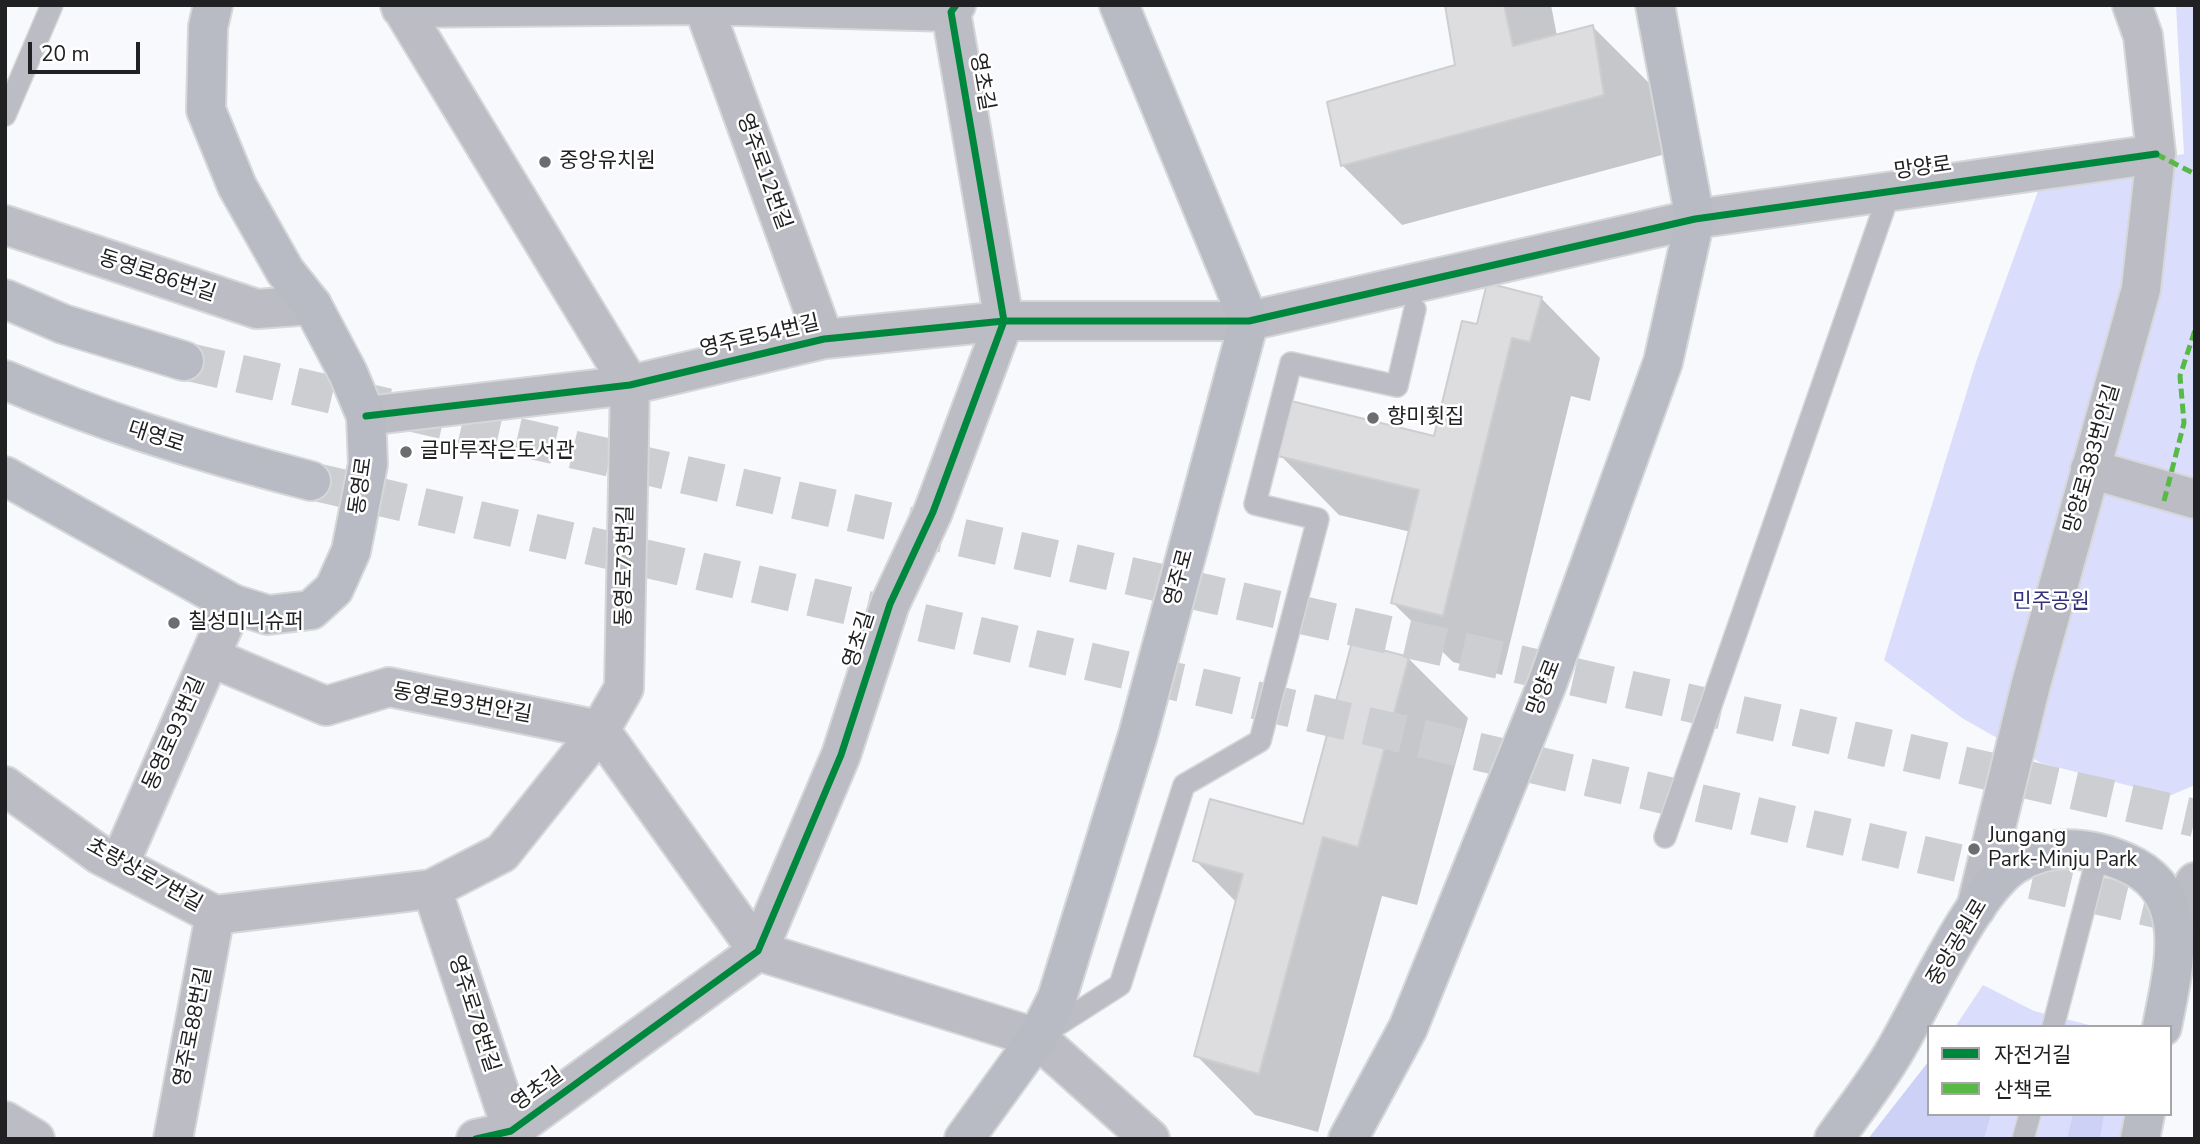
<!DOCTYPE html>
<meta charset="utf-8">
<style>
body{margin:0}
#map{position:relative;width:2200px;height:1144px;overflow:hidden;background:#f8f9fd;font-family:"Nunito Sans","Noto Sans KR",sans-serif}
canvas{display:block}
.frame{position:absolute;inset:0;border:7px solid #212123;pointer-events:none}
.legend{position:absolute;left:1927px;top:1025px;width:245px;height:91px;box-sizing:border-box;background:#fff;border:2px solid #a6a6a7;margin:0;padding:9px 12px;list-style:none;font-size:21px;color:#212123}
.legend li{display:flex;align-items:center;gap:14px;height:35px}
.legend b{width:35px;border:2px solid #a6a6a7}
.scale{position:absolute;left:28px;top:42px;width:112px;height:32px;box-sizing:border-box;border:4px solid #212123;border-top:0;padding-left:9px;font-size:21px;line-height:24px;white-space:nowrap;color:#212123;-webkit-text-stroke:5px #fff;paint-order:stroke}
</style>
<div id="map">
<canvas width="2200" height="1144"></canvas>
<div class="frame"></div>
<ul class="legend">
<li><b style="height:9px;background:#00873e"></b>자전거길</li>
<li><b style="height:9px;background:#58b947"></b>산책로</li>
</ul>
<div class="scale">20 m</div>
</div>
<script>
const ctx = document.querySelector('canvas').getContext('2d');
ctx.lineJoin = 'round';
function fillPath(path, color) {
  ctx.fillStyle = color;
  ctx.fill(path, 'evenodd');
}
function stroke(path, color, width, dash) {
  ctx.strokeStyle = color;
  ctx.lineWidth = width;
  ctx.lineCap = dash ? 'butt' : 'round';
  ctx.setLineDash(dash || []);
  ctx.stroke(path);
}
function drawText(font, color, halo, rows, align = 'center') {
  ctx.font = font + ' "Nunito Sans","Noto Sans KR",sans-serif';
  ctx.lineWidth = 5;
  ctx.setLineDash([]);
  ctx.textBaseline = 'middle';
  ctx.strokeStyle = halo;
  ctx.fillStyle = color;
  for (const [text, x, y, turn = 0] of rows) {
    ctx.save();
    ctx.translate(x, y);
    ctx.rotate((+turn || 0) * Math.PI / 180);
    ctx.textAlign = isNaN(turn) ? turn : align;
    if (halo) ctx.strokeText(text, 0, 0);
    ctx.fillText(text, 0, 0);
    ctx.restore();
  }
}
fillPath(new Path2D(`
 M2176,5H2195V785L2169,796L2041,763L1962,718L1884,660L1976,362L2042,180L2184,154Z
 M1983,985L2034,1011L2097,1027H1955Z
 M1929,1061V1114H2129L2125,1139H1868Z`), '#dadefc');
fillPath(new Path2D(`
 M1929,1061V1114H1991L1984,1139H1868Z
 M2073,1114H2104L2100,1139H2067Z`), '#cdd1f6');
fillPath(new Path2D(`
 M1446,5H1551L1557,36L1593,27L1652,86L1662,155L1402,225L1342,165L1457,66Z
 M1541,298L1600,358L1590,401L1571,396L1502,675L1453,662L1393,603L1411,532L1339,515L1280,455L1435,438L1478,326Z
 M1354,644L1409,659L1468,718L1417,905L1382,896L1318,1132L1255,1115L1196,1055L1237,903L1195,860L1304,826Z`), '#0003');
const building = new Path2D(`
 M1445,5H1504L1513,46L1593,25L1604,95L1341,166L1327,102L1455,65Z
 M1487,283L1542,297L1530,342L1512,338L1443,616L1391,603L1419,490L1278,456L1291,401L1434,436L1462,321L1477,324Z
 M1352,642L1409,657L1358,847L1323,837L1259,1074L1194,1056L1243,874L1193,861L1210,799L1303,824Z`);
fillPath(building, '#dddcde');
stroke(building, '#cececf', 2);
stroke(new Path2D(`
 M184,361L2195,818
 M311,481L2195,918`), '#cdced1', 38, [38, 19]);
const lane = new Path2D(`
 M5,115L52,5
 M1665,837L1890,191
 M2053,1027L2099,851
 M1045,1033L1120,985L1184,785L1260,741L1318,519L1255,504L1291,363L1397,386L1415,309
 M2023,1139L2030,1114`);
const street = new Path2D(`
 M703,5L824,339
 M401,8L703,5L951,12
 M5,225L257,309L312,305
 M366,416L630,385L824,339L1004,321H1249L1695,219L2156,154
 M2090,469L2195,499
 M210,657L326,706L389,687L600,730L758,951L1037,1038L1150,1139
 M5,786L100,855L215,915
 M119,865L233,604
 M432,889L515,1139
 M1976,908L2031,684L2141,289L2156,154L2143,36L2132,5
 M215,915L432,889L502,853L600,730L624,688L630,385L400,5
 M2175,922L2195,882
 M5,1121L35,1139
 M173,1139L215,915
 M476,1139L511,1131L758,951L841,755L890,604L933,512L1004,321L951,12L956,5`);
const secondary = new Path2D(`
 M5,299L63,324L184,361
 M5,380C105,423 206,454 311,481
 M5,476L233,604L268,615L311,610L334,589L351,551L368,464L366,416L348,373L312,305L285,271L237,186L206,110L208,27L213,5
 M964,1139L1037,1038L1057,998L1138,735L1249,321L1119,5
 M1348,1139L1408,1028L1547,684L1663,362L1695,219L1655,5
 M1834,1139C1855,1109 1879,1079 1897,1047C1924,1001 1973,892 2014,865C2051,840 2099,848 2135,867C2194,899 2172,974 2162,1027
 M2140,1139L2145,1114`);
stroke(lane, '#d6d7d9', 24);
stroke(street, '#d6d7d9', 42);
stroke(secondary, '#d6d7d9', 42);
stroke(lane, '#bbbcc4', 21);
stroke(street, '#bbbcc4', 38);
stroke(secondary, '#b9bbc4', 38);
stroke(new Path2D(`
 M2156,154L2195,174
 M2164,501L2184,423L2180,376L2195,330`), '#58b947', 5, [10, 5]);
stroke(new Path2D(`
 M366,416L630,385L824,339L1004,321H1249L1695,219L2156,154
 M476,1139L511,1131L758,951L841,755L890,604L933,512L1004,321L951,12L956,5`), '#00873e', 7);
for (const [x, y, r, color] of [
 [545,162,7,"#6c6d6f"],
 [1373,418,7,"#6c6d6f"],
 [406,452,7,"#6c6d6f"],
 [174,623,7,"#6c6d6f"],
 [1974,849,7,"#6c6d6f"]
]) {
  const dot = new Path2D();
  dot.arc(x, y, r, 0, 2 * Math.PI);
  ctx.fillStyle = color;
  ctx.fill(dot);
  stroke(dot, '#fff', 2.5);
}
drawText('21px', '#212123', '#fff', [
 ["영초길",981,82,80],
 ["망양로",1923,169,-8],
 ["영주로12번길",763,172,70],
 ["동영로86번길",157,277,18],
 ["영주로54번길",760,337,-13],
 ["대영로",156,438,18],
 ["망양로383번안길",2093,459,-74],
 ["동영로",362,486,-82],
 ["동영로73번길",626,566,-89],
 ["영주로",1180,578,-75],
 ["영초길",860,640,-72],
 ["망양로",1545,688,-69],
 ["동영로93번안길",462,704,10],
 ["동영로93번길",175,734,-66],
 ["초량상로7번길",144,876,29],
 ["중앙공원로",1958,943,-59],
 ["영주로78번길",473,1014,72],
 ["영주로88번길",194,1027,-79],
 ["영초길",538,1090,-36]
]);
drawText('21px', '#212123', '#fff', [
 ["중앙유치원",559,162],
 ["향미횟집",1387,418],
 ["글마루작은도서관",420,452],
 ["칠성미니슈퍼",188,623],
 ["Jungang",1988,837],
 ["Park-Minju Park",1988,861]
], 'left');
drawText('21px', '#32307b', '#fff', [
 ["민주공원",2051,603]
]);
</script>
